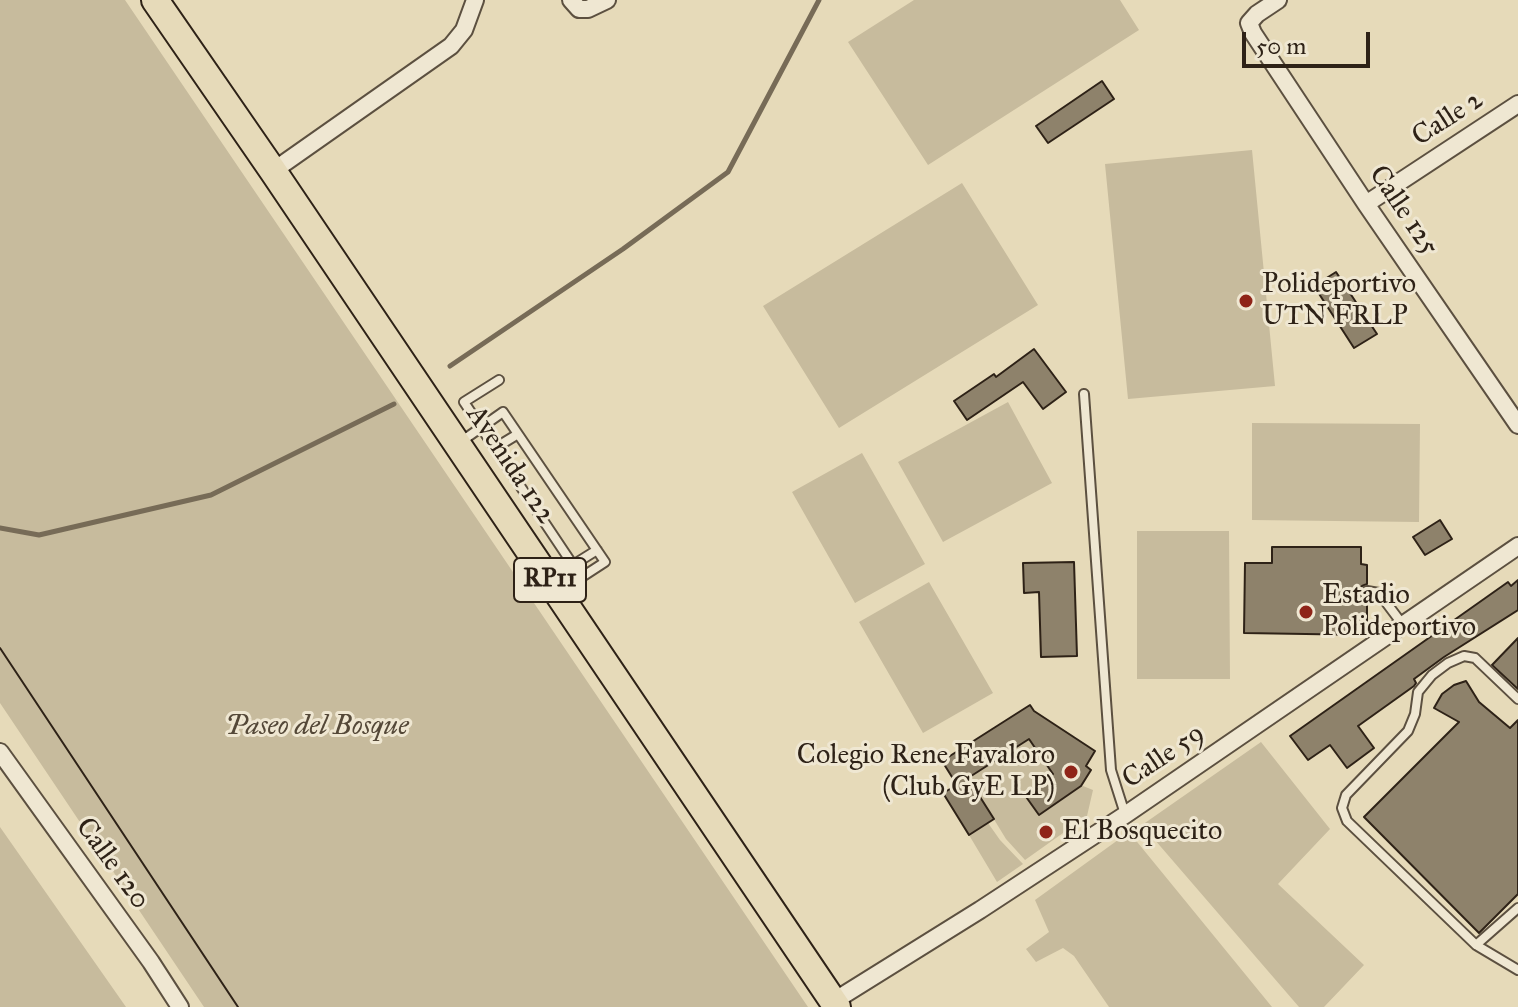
<!DOCTYPE html>
<style>
body{margin:0}
#map{position:relative;width:1518px;height:1007px;overflow:hidden;background:#e6dab9;font-family:"IM FELL Great Primer",serif}
canvas{display:block}
.scale{position:absolute;left:1242px;top:32px;width:128px;height:36px;box-sizing:border-box;border:4px solid #2e2217;border-top:0;padding-left:10px;font-size:24px;line-height:28px;white-space:nowrap;color:#2e2217;-webkit-text-stroke:6px #efe7d2;paint-order:stroke}
</style>
<div id="map">
<canvas width="1518" height="1007"></canvas>
<div class="scale">50 m</div>
</div>
<script>
const ctx = document.querySelector('canvas').getContext('2d');
ctx.lineJoin = 'round';
function fillPath(path, color) {
  ctx.fillStyle = color;
  ctx.fill(path, 'evenodd');
}
function stroke(path, color, width, dash) {
  ctx.strokeStyle = color;
  ctx.lineWidth = width;
  ctx.lineCap = dash ? 'butt' : 'round';
  ctx.setLineDash(dash || []);
  ctx.stroke(path);
}
function drawText(font, color, halo, rows, align = 'center') {
  ctx.font = font + ' "IM FELL Great Primer",serif';
  ctx.lineWidth = 6;
  ctx.setLineDash([]);
  ctx.textBaseline = 'middle';
  ctx.strokeStyle = halo;
  ctx.fillStyle = color;
  for (const [text, x, y, turn = 0] of rows) {
    ctx.save();
    ctx.translate(x, y);
    ctx.rotate((+turn || 0) * Math.PI / 180);
    ctx.textAlign = isNaN(turn) ? turn : align;
    if (halo) ctx.strokeText(text, 0, 0);
    ctx.fillText(text, 0, 0);
    ctx.restore();
  }
}
fillPath(new Path2D(`
 M0,0H125L808,1007H204L0,703Z
 M914,0H1120L1139,30L928,165L848,42Z
 M1252,150L1275,386L1128,399L1105,164Z
 M962,183L1038,305L839,428L763,306Z
 M1008,402L1052,483L943,542L898,462Z
 M1252,423L1420,424L1419,522L1252,520Z
 M862,453L925,564L855,603L792,492Z
 M1137,531H1229L1230,679H1137Z
 M929,582L993,693L923,733L859,622Z
 M1029,739L1053,774L1093,790L1087,816L1025,860L1006,839L968,777Z
 M1261,742L1330,829L1278,884L1364,965L1324,1007H1299L1142,825Z
 M988,823L1000,840L1023,864L997,882L969,835Z
 M0,827L126,1007H0Z
 M1129,832L1272,1007H1109L1074,956L1063,948L1036,962L1026,949L1049,932L1035,900Z`), '#c7bb9d');
stroke(new Path2D(`
 M450,366L623,249L728,172L819,0
 M0,528L39,535L211,495L394,404`), '#776b57', 5);
const building = new Path2D(`
 M1102,81L1114,99L1048,143L1036,126Z
 M1336,272L1377,334L1354,348L1314,286Z
 M1034,349L1066,392L1043,409L1023,382L967,420L954,401L994,374L996,377Z
 M1440,520L1452,539L1425,555L1413,537Z
 M1272,547H1361V564L1367,565V584L1362,586L1360,591L1362,596L1367,598V635L1244,633L1245,563H1272Z
 M1074,562L1077,656L1041,657L1039,592L1024,593L1023,563Z
 M1518,580V610L1444,657L1414,679L1416,683L1414,686L1358,726L1374,748L1347,768L1330,745L1308,760L1290,736L1508,582L1511,586Z
 M1518,638V689L1492,665Z
 M1466,681L1479,702L1510,728L1518,720V894L1479,933L1364,817L1459,722L1434,708L1442,694L1454,685Z
 M1030,705L1034,711L1095,751L1086,766L1091,770L1081,786L1039,815L1024,794L1053,774L1029,739L968,778L994,819L969,835L943,793L957,785L942,761Z`);
fillPath(building, '#8e826b');
stroke(building, '#2e2217', 2);
const service = new Path2D(`
 M499,380L464,402L581,577
 M1084,394L1111,770L1125,814
 M459,443L503,412L605,562L562,590
 M495,448L518,434
 M573,565L597,550
 M1367,591L1379,593L1403,625
 M1518,699L1475,658L1464,656L1448,663L1432,675L1418,692L1415,714L1408,731L1346,795L1342,808L1347,821L1476,945L1518,970
 M1476,945L1518,908`);
const minor = new Path2D(`
 M571,0L579,9H588L607,0
 M1278,0L1257,14L1249,23L1253,33L1366,204L1518,425
 M273,171L451,46L464,30L475,0
 M1366,204L1518,104
 M0,752L151,962L180,1007
 M834,1001L980,910L1125,815L1518,546`);
const trunk = new Path2D(`
 M155,0L273,171L837,1007`);
stroke(service, '#5c5040', 12);
stroke(minor, '#5c5040', 20);
stroke(trunk, '#2e2217', 30);
stroke(service, '#efe7d2', 8);
stroke(minor, '#efe7d2', 16);
stroke(trunk, '#e6dab9', 26);
stroke(new Path2D(`
 M0,648L238,1007`), '#2e2217', 2);
for (const [x, y, r, color] of [
 [1246,301,8,"#8f2418"],
 [1306,612,8,"#8f2418"],
 [1071,772,8,"#8f2418"],
 [1046,832,8,"#8f2418"]
]) {
  const dot = new Path2D();
  dot.arc(x, y, r, 0, 2 * Math.PI);
  ctx.fillStyle = color;
  ctx.fill(dot);
  stroke(dot, '#efe7d2', 3);
}
for (const [x, y, w] of [
 [550,580,72]
]) {
  const box = new Path2D();
  box.roundRect(x - w / 2, y - 22, w, 44, 6);
  ctx.fillStyle = '#efe7d2';
  ctx.fill(box);
  stroke(box, '#2e2217', 2);
}
drawText('bold 26px', '#2e2217', null, [
 ["RP11",550,580]
]);
drawText('28px', '#2e2217', '#efe7d2', [
 ["Calle 2",1448,119,-33],
 ["Calle 125",1403,211,56],
 ["Avenida 122",510,465,56],
 ["Calle 59",1164,757,-34],
 ["Calle 120",112,864,54]
]);
drawText('28px', '#2e2217', '#efe7d2', [
 ["Polideportivo",1262,285],
 ["UTN FRLP",1262,317],
 ["Estadio",1322,596],
 ["Polideportivo",1322,628],
 ["Colegio Rene Favaloro",1055,756,"right"],
 ["(Club GyE LP)",1055,788,"right"],
 ["El Bosquecito",1062,832]
], 'left');
drawText('italic 28px', '#544838', '#efe7d2', [
 ["Paseo del Bosque",317,727]
]);
</script>
